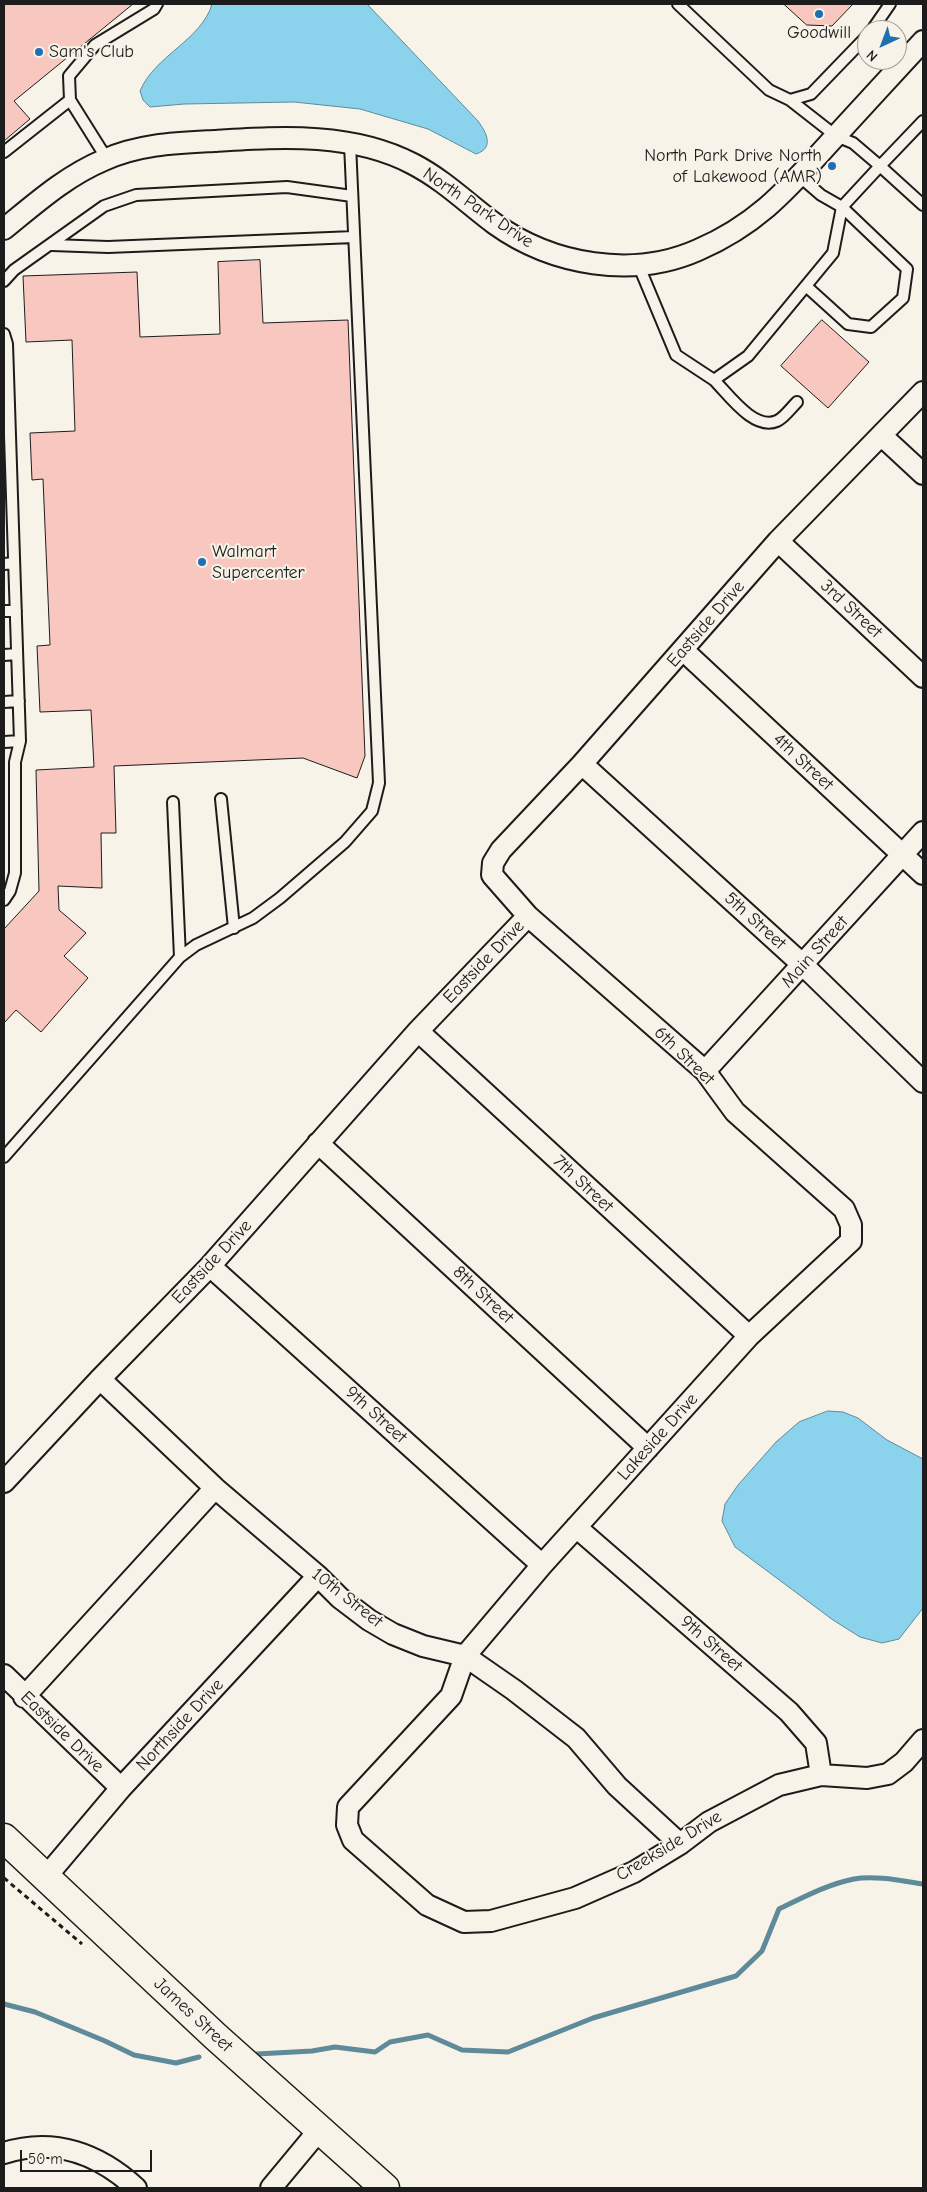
<!DOCTYPE html>
<style>
body{margin:0}
#map{position:relative;width:927px;height:2192px;overflow:hidden;background:#f7f3e8;font-family:"Comic Neue",sans-serif}
canvas{display:block}
.frame{position:absolute;inset:0;border:5px solid #1c1c1c;pointer-events:none}
.north{position:absolute;left:857px;top:20px;width:50px;height:50px;box-sizing:border-box;background:#f7f3e8;border:1px solid #9f9d96;border-radius:50%;rotate:223deg;font-size:14px;font-weight:700;line-height:20px;text-align:center;color:#1c1c1c}
.north::after{content:'';display:block;margin:auto;width:18px;height:22px;background:#1f6fb2;clip-path:polygon(50% 0,100% 100%,50% 72%,0 100%)}
.scale{position:absolute;left:20px;top:2150px;width:132px;height:22px;box-sizing:border-box;border:2px solid #1c1c1c;border-top:0;padding-left:6px;font-size:15px;line-height:18px;white-space:nowrap;color:#1c1c1c;-webkit-text-stroke:4px #f7f3e8;paint-order:stroke}
</style>
<div id="map">
<canvas width="927" height="2192"></canvas>
<div class="frame"></div>
<div class="north">N</div>
<div class="scale">50 m</div>
</div>
<script>
const ctx = document.querySelector('canvas').getContext('2d');
ctx.lineJoin = 'round';
function fillPath(path, color) {
  ctx.fillStyle = color;
  ctx.fill(path, 'evenodd');
}
function stroke(path, color, width, dash) {
  ctx.strokeStyle = color;
  ctx.lineWidth = width;
  ctx.lineCap = dash ? 'butt' : 'round';
  ctx.setLineDash(dash || []);
  ctx.stroke(path);
}
function drawText(font, color, halo, rows, align = 'center') {
  ctx.font = font + ' "Comic Neue",sans-serif';
  ctx.lineWidth = 4;
  ctx.setLineDash([]);
  ctx.textBaseline = 'middle';
  ctx.strokeStyle = halo;
  ctx.fillStyle = color;
  for (const [text, x, y, turn = 0] of rows) {
    ctx.save();
    ctx.translate(x, y);
    ctx.rotate((+turn || 0) * Math.PI / 180);
    ctx.textAlign = isNaN(turn) ? turn : align;
    if (halo) ctx.strokeText(text, 0, 0);
    ctx.fillText(text, 0, 0);
    ctx.restore();
  }
}
const water = new Path2D(`
 M212,4H367L478,121C486,132 495,148 476,154L428,129L360,109L294,102L184,104L150,107L143,100L140,91C155,55 202,40 212,4Z
 M828,1411L843,1412L858,1418L887,1440L923,1459V1608L899,1639L882,1643L860,1637L833,1620L735,1547L722,1521L725,1504L738,1485L776,1442L799,1422Z`);
fillPath(water, '#8bd3ec');
stroke(water, '#5f8a99', 1);
stroke(new Path2D(`
 M4,2004L35,2012L105,2041L134,2055L176,2063L199,2057
 M257,2054L312,2051L335,2047L375,2052L390,2042L428,2035L462,2050L508,2052L593,2018L736,1976L762,1951L779,1909C802,1898 828,1884 854,1879C874,1875 903,1881 923,1884`), '#5f8a99', 5);
const building = new Path2D(`
 M4,4H133L14,101L30,119L4,141Z
 M784,4H853L832,26L807,25Z
 M260,260L263,323L348,320L365,756L357,778L303,758L114,766L116,833H101L102,888L58,886L59,910L86,933L64,956L88,978L41,1032L16,1010L4,1023V929L39,891L36,770L94,767L91,710L40,712L37,646L50,645L43,479L32,480L30,433L75,431L72,340L26,342L23,276L137,272L140,337L220,334L218,262Z
 M822,320L869,362L828,408L781,366Z`);
fillPath(building, '#f8c8c0');
stroke(building, '#1c1c1c', 1);
const lane = new Path2D(`
 M678,4L769,90L790,100L811,94L867,36
 M872,30L890,4
 M790,100L836,136L853,143L880,166L923,121
 M4,152L70,100
 M107,159L70,100L69,76L95,45L154,9L157,4
 M799,176L821,195L842,207L880,166L923,205
 M52,245L108,247L354,237
 M638,264L676,355L714,380L748,356L833,253L842,207
 M4,281L14,270L104,206L136,195L287,187L352,196
 M806,286L848,324L871,327L903,298L907,269L842,207
 M4,334L7,344L20,741L15,762V873L10,891L4,900
 M714,380C729,395 754,431 777,421C784,418 791,408 797,402
 M4,564L14,563
 M4,611H16
 M4,655L17,654
 M4,702L19,701
 M4,742L20,741
 M221,799L234,928
 M173,802L180,957
 M4,1157L180,957L196,945L253,918L280,898L345,842L372,811L379,783L350,144`);
const street = new Path2D(`
 M4,229C36,203 66,176 104,160C140,144 176,143 214,141C281,137 352,132 413,164C444,180 468,204 495,224C552,265 633,279 698,250C760,223 789,187 833,139C863,106 893,74 923,41
 M923,392L778,541L582,764L501,850L493,863L492,875L528,916L705,1071L735,1112L844,1209L851,1225V1241L749,1336L542,1565L465,1656L451,1696L348,1807L347,1825L353,1840L427,1905L464,1922L491,1921L575,1898L634,1872L680,1844L709,1822L779,1785L821,1775L867,1778L888,1774L904,1762L923,1740
 M882,436L923,474
 M778,541L923,677
 M683,650L923,874
 M582,764L803,965L923,1082
 M418,1031L749,1336
 M705,1071L923,832
 M318,1143L648,1448
 M210,1266L542,1565
 M100,1379L215,1488L318,1576L340,1598L369,1620L393,1634L423,1646L465,1656L514,1690L576,1738L617,1786L680,1844
 M4,1482L100,1379L210,1266L418,1031L528,916
 M576,1527L789,1712L816,1743L821,1775
 M4,1675L121,1788
 M24,1697L215,1488
 M45,1878L121,1788L318,1576
 M4,2153C54,2137 99,2154 136,2188
 M271,2188L320,2129`);
const secondary = new Path2D(`
 M4,1838L215,2036L385,2188`);
stroke(lane, '#1c1c1c', 14);
stroke(street, '#1c1c1c', 24);
stroke(secondary, '#1c1c1c', 31);
stroke(new Path2D(`
 M4,1878L82,1944`), '#1c1c1c', 3, [5, 4]);
stroke(lane, '#f7f3e8', 10);
stroke(street, '#f7f3e8', 20);
stroke(secondary, '#f7f3e8', 28);
for (const [x, y, r, color] of [
 [819,14,5,"#1f6fb2"],
 [39,52,5,"#1f6fb2"],
 [832,166,5,"#1f6fb2"],
 [202,562,5,"#1f6fb2"]
]) {
  const dot = new Path2D();
  dot.arc(x, y, r, 0, 2 * Math.PI);
  ctx.fillStyle = color;
  ctx.fill(dot);
  stroke(dot, '#f7f3e8', 2);
}
drawText('18px', '#1c1c1c', '#f7f3e8', [
 ["Goodwill",819,33,"center"],
 ["Sam's Club",49,52],
 ["North Park Drive North",822,156,"right"],
 ["of Lakewood (AMR)",822,177,"right"],
 ["Walmart",212,552],
 ["Supercenter",212,573]
], 'left');
drawText('18px', '#1c1c1c', '#f7f3e8', [
 ["North Park Drive",478,208,34],
 ["3rd Street",851,609,43],
 ["Eastside Drive",706,624,-49],
 ["4th Street",803,762,43],
 ["5th Street",755,921,42],
 ["Main Street",815,952,-48],
 ["Eastside Drive",484,962,-46],
 ["6th Street",684,1056,44],
 ["7th Street",583,1184,43],
 ["Eastside Drive",212,1262,-47],
 ["8th Street",483,1295,43],
 ["9th Street",376,1415,42],
 ["Lakeside Drive",658,1437,-48],
 ["10th Street",347,1598,38],
 ["9th Street",711,1644,41],
 ["Northside Drive",180,1725,-47],
 ["Eastside Drive",62,1732,44],
 ["Creekside Drive",669,1846,-31],
 ["James Street",193,2015,43]
]);
</script>
